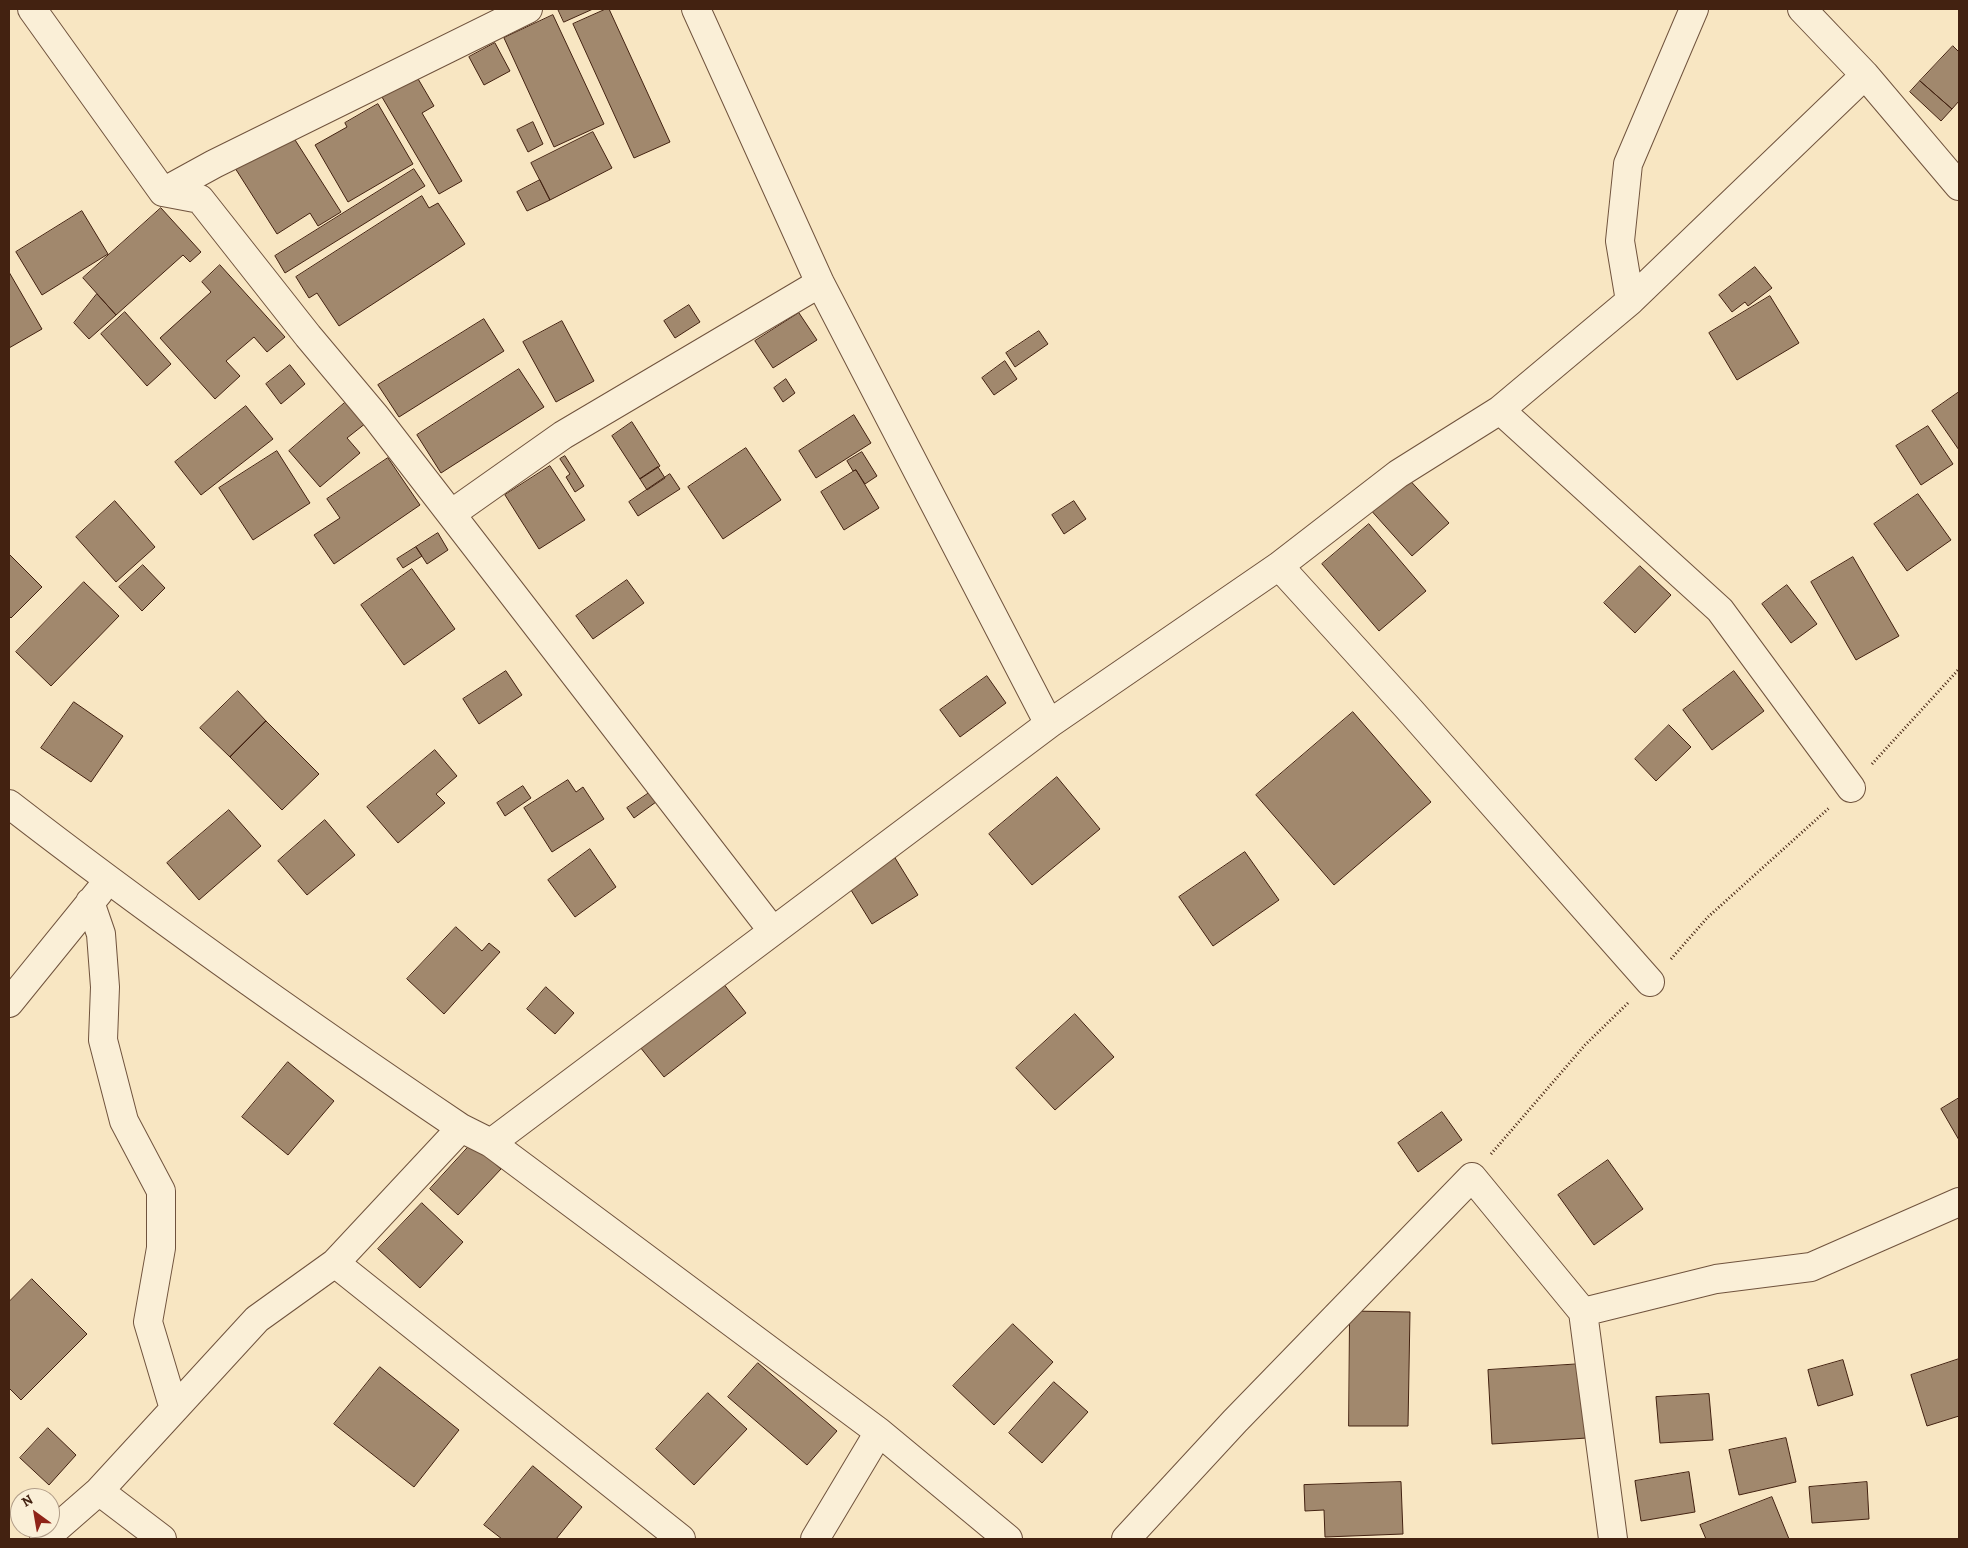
<!DOCTYPE html>
<style>
body{margin:0}
#map{position:relative;width:1968px;height:1548px;overflow:hidden;background:#f8e6c2;font-family:Alegreya,serif}
canvas{display:block}
.frame{position:absolute;inset:0;border:10px solid #432211;pointer-events:none}
.north{position:absolute;left:10px;top:1488px;width:50px;height:50px;box-sizing:border-box;background:#faefd7;border:1px solid #b19d88;border-radius:50%;rotate:328deg;font-size:14px;font-weight:700;line-height:20px;text-align:center;color:#432211}
.north::after{content:'';display:block;margin:auto;width:18px;height:22px;background:#8f2418;clip-path:polygon(50% 0,100% 100%,50% 72%,0 100%)}
</style>
<div id="map">
<canvas width="1968" height="1548"></canvas>
<div class="frame"></div>
<div class="north">N</div>
</div>
<script>
const ctx = document.querySelector('canvas').getContext('2d');
ctx.lineJoin = 'round';
function fillPath(path, color) {
  ctx.fillStyle = color;
  ctx.fill(path, 'evenodd');
}
function stroke(path, color, width, dash) {
  ctx.strokeStyle = color;
  ctx.lineWidth = width;
  ctx.lineCap = dash ? 'butt' : 'round';
  ctx.setLineDash(dash || []);
  ctx.stroke(path);
}
const building = new Path2D(`
 M558,9H593L564,22Z
 M606,9H609L670,142L634,158L573,24Z
 M553,15L604,124L554,147L504,38Z
 M495,43L510,71L484,85L469,57Z
 M1953,46L1959,52V101L1952,109L1920,81Z
 M414,72L434,106L422,113L462,181L439,194L379,92Z
 M1920,81L1952,109L1941,121L1910,92Z
 M378,104L413,164L348,202L315,145L347,127L345,123Z
 M533,122L543,144L528,152L517,130Z
 M290,132L341,212L318,226L310,213L277,234L235,168Z
 M593,132L612,168L550,200L531,163Z
 M414,169L425,186L285,273L275,256Z
 M540,180L550,200L527,211L517,192Z
 M422,196L429,208L438,203L465,244L339,326L317,293L309,298L296,277Z
 M161,208L201,252L190,262L183,255L116,315L83,278Z
 M82,211L108,254L42,295L16,252Z
 M220,265L285,337L267,352L254,337L226,361L240,376L215,399L160,338L211,292L202,282Z
 M1755,267L1772,288L1748,306L1745,302L1732,312L1719,295Z
 M9,272L42,329L9,348Z
 M97,294L116,315L89,339L74,323Z
 M1770,296L1799,343L1737,380L1709,333Z
 M689,305L700,322L675,338L664,321Z
 M125,312L171,364L147,386L101,334Z
 M799,313L817,340L773,368L755,341Z
 M484,319L504,351L399,417L378,385Z
 M562,321L594,381L556,402L523,342Z
 M1039,331L1048,344L1015,367L1006,353Z
 M1005,361L1017,379L994,395L982,378Z
 M290,365L305,384L281,404L266,384Z
 M519,369L544,407L441,473L417,435Z
 M786,379L795,393L783,402L774,388Z
 M1959,392V450L1932,411Z
 M347,401L366,423L347,438L360,453L320,487L289,451Z
 M246,406L273,439L201,495L175,462Z
 M854,415L871,443L816,478L799,451Z
 M632,422L660,466L640,479L612,436Z
 M1928,426L1953,464L1921,485L1896,446Z
 M746,448L781,500L723,539L688,487Z
 M277,451L310,503L253,540L219,488Z
 M862,452L877,476L865,484L856,470L853,471L847,461Z
 M565,456L584,486L575,492L566,477L570,474L560,459Z
 M388,458L420,505L334,564L314,535L340,518L327,499Z
 M550,466L585,520L539,549L505,495Z
 M658,467L665,478L647,490L640,479Z
 M856,470L879,508L844,530L821,492Z
 M670,474L680,489L638,516L629,502Z
 M1405,475L1449,523L1412,556L1368,507Z
 M1918,494L1951,540L1907,571L1874,524Z
 M115,501L155,547L116,582L76,537Z
 M1074,501L1086,519L1064,534L1052,515Z
 M1369,524L1426,591L1379,631L1322,564Z
 M438,533L448,550L427,564L416,547Z
 M416,547L422,556L403,568L397,559Z
 M9,554L42,587L11,618L9,616Z
 M1853,557L1899,636L1856,660L1811,582Z
 M143,565L165,588L142,611L119,587Z
 M1640,566L1671,595L1635,633L1604,603Z
 M412,569L455,629L404,665L361,605Z
 M627,580L644,603L593,639L576,616Z
 M84,582L119,616L51,686L16,652Z
 M1787,585L1817,624L1791,643L1762,604Z
 M506,671L522,695L479,724L463,699Z
 M1734,671L1764,711L1712,750L1683,710Z
 M987,676L1006,703L960,737L940,710Z
 M238,691L266,721L230,757L200,728Z
 M74,702L123,736L91,782L41,748Z
 M1353,712L1431,802L1334,885L1256,795Z
 M266,721L319,774L282,810L230,757Z
 M1669,725L1691,747L1656,781L1635,759Z
 M435,750L457,776L436,794L445,803L398,843L367,807Z
 M1057,777L1100,829L1032,885L989,834Z
 M568,780L576,792L583,787L604,819L552,852L524,808Z
 M523,786L531,798L505,816L497,803Z
 M649,793L656,802L634,818L627,808Z
 M229,810L261,846L199,900L167,863Z
 M325,820L355,855L307,895L278,861Z
 M590,849L616,887L575,917L548,880Z
 M1245,852L1279,900L1213,946L1179,897Z
 M892,853L918,895L872,924L846,882Z
 M456,927L482,951L489,943L500,952L444,1014L407,979Z
 M723,983L746,1013L664,1077L640,1047Z
 M546,987L574,1013L555,1034L527,1009Z
 M1075,1014L1114,1057L1055,1110L1016,1068Z
 M288,1062L334,1101L288,1155L242,1117Z
 M1959,1098V1140L1941,1109Z
 M1442,1112L1462,1140L1418,1172L1398,1143Z
 M472,1143L501,1169L458,1215L430,1189Z
 M1608,1160L1643,1209L1594,1245L1558,1195Z
 M422,1203L463,1242L420,1288L378,1249Z
 M32,1279L87,1334L21,1400L9,1388V1302Z
 M1350,1311L1410,1312L1408,1426H1349Z
 M1013,1324L1053,1362L994,1425L953,1386Z
 M1959,1359V1416L1927,1426L1911,1375Z
 M1843,1360L1853,1395L1818,1406L1808,1370Z
 M758,1363L837,1431L807,1465L728,1397Z
 M1582,1364L1587,1438L1492,1444L1488,1370Z
 M380,1367L459,1430L414,1487L334,1424Z
 M1054,1382L1088,1412L1042,1463L1009,1433Z
 M708,1393L747,1429L694,1485L656,1449Z
 M1709,1394L1713,1440L1660,1443L1656,1397Z
 M48,1428L76,1455L49,1485L20,1458Z
 M1786,1438L1796,1482L1739,1495L1729,1450Z
 M533,1466L582,1507L556,1539H502L484,1525Z
 M1689,1472L1695,1512L1641,1521L1635,1481Z
 M1401,1482L1403,1534L1325,1537L1324,1510L1305,1511L1304,1485Z
 M1867,1482L1869,1519L1812,1523L1809,1487Z
 M1772,1497L1789,1539H1706L1700,1525Z`);
fillPath(building, '#a1886d');
stroke(building, '#432211', 1);
const street = new Path2D(`
 M32,9L163,192L200,199L308,336L376,417L772,930
 M696,9L820,283L1049,724
 M1802,9L1865,75L1959,186
 M163,192L214,164L528,9
 M1630,301L1620,241L1628,164L1694,9
 M1500,410L1720,610L1851,788
 M451,514L563,435L820,283
 M1279,566L1408,708L1650,982
 M9,804C155,917 307,1024 461,1128L491,1143L879,1432L1008,1539
 M90,902L101,934L105,987L103,1040L124,1121L161,1191V1248L148,1322L174,1409
 M9,1003L99,892
 M491,1143L1049,724L1279,566L1398,474L1500,410L1630,301L1865,75
 M335,1263L681,1539
 M1583,1312L1613,1539
 M99,1491L162,1539
 M44,1539L99,1491L257,1319L335,1263L461,1128
 M815,1539L879,1432
 M1126,1539L1235,1421L1472,1177L1583,1312L1716,1279L1811,1267L1959,1202`);
stroke(street, '#70533d', 30);
stroke(new Path2D(`
 M1872,764L1959,669
 M1671,959L1708,917L1829,808
 M1491,1154L1585,1045L1628,1003`), '#432211', 3, [1, 2.5]);
stroke(street, '#faefd7', 28);
</script>
